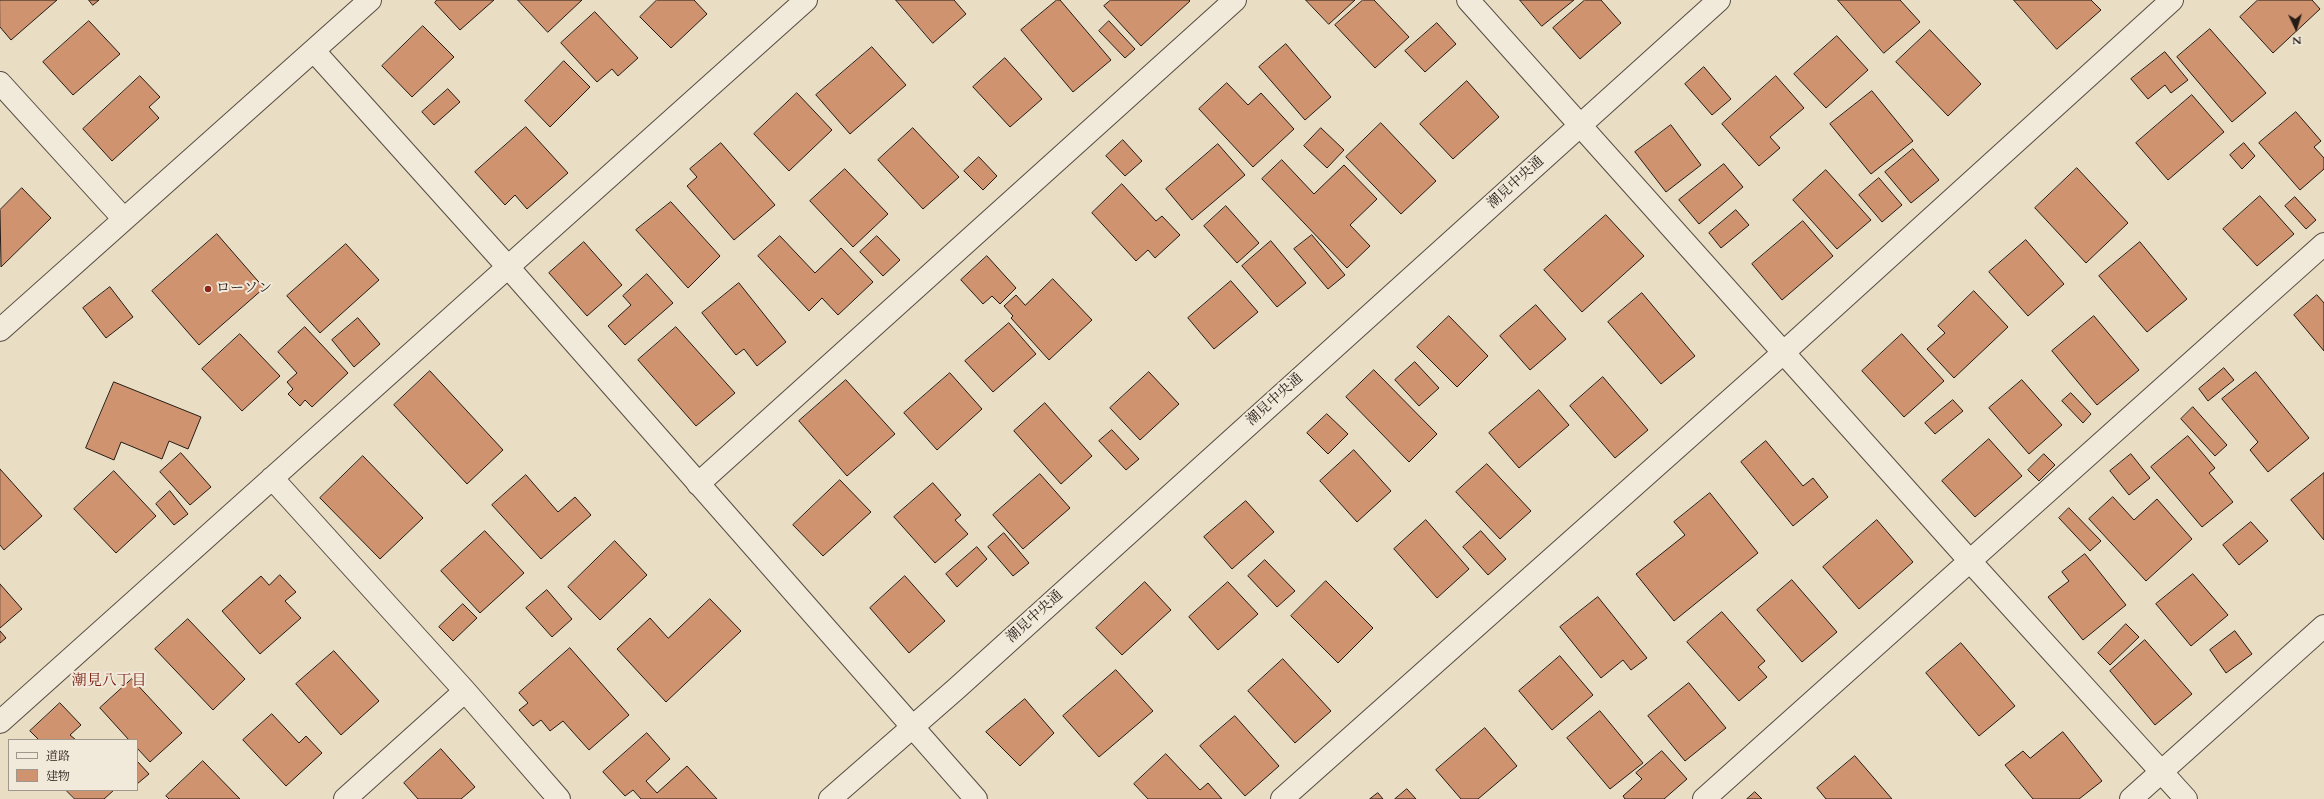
<!DOCTYPE html>
<meta charset="utf-8">
<style>
body{margin:0}
#map{position:relative;width:2324px;height:799px;overflow:hidden;background:#e9ddc4;font-family:Cardo,"Noto Serif JP",serif}
canvas{display:block}
.legend{position:absolute;left:8px;top:739px;width:130px;height:52px;box-sizing:border-box;background:#f1e9d9;border:1px solid #9f978b;margin:0;padding:5px 7px;list-style:none;font-size:12px;color:#251b15}
.legend li{display:flex;align-items:center;gap:8px;height:20px}
.legend b{width:20px;border:1px solid #9f978b}
.north{position:absolute;left:2276px;top:8px;width:40px;height:40px;-webkit-text-stroke:3px #f1e9d9;paint-order:stroke;rotate:176deg;font-size:11px;font-weight:700;line-height:16px;text-align:center;color:#251b15}
.north::after{content:'';display:block;margin:auto;width:14px;height:18px;background:#251b15;clip-path:polygon(50% 0,100% 100%,50% 72%,0 100%)}
</style>
<div id="map">
<canvas width="2324" height="799"></canvas>
<ul class="legend">
<li><b style="height:5px;background:#f1e9d9"></b>道路</li>
<li><b style="height:11px;background:#cf9370"></b>建物</li>
</ul>
<div class="north">N</div>
</div>
<script>
const ctx = document.querySelector('canvas').getContext('2d');
ctx.lineJoin = 'round';
function fillPath(path, color) {
  ctx.fillStyle = color;
  ctx.fill(path, 'evenodd');
}
function stroke(path, color, width, dash) {
  ctx.strokeStyle = color;
  ctx.lineWidth = width;
  ctx.lineCap = dash ? 'butt' : 'round';
  ctx.setLineDash(dash || []);
  ctx.stroke(path);
}
function drawText(font, color, halo, rows, align = 'center') {
  ctx.font = font + ' Cardo,"Noto Serif JP",serif';
  ctx.lineWidth = 4;
  ctx.setLineDash([]);
  ctx.textBaseline = 'middle';
  ctx.strokeStyle = halo;
  ctx.fillStyle = color;
  for (const [text, x, y, turn = 0] of rows) {
    ctx.save();
    ctx.translate(x, y);
    ctx.rotate((+turn || 0) * Math.PI / 180);
    ctx.textAlign = isNaN(turn) ? turn : align;
    if (halo) ctx.strokeText(text, 0, 0);
    ctx.fillText(text, 0, 0);
    ctx.restore();
  }
}
const building = new Path2D(`
 M0,0H57L11,40L0,27Z
 M89,0H99L93,5Z
 M437,0H494L460,30L435,3Z
 M518,0H582L548,32Z
 M657,0H694L707,14L671,48L640,17Z
 M896,0H954L966,14L933,43Z
 M1057,0H1060L1111,60L1073,92L1021,30Z
 M1111,0H1189L1190,1L1141,46L1104,6Z
 M1306,0H1355L1329,24Z
 M1363,0H1374L1409,37L1375,68L1335,25Z
 M1520,0H1574L1542,26Z
 M1585,0H1601L1621,23L1580,59L1553,28Z
 M1838,0H1900L1920,22L1884,53Z
 M2014,0H2091L2101,10L2057,49Z
 M2258,0H2312L2320,9L2273,53L2240,17Z
 M595,12L638,58L618,76L612,69L597,82L561,43Z
 M89,21L120,54L73,95L43,62Z
 M1109,21L1135,49L1125,58L1099,31Z
 M1437,23L1456,44L1425,72L1405,51Z
 M423,26L454,57L412,97L382,66Z
 M2210,29L2266,93L2232,122L2177,57Z
 M1930,30L1981,84L1948,116L1896,62Z
 M1837,36L1868,70L1826,108L1794,74Z
 M1286,44L1331,97L1305,120L1259,67Z
 M872,47L906,85L850,134L816,95Z
 M2165,52L2188,80L2171,93L2165,85L2148,99L2131,79Z
 M1005,58L1042,99L1010,127L973,87Z
 M564,61L590,87L550,127L525,101Z
 M1704,67L1731,99L1712,115L1685,84Z
 M140,76L160,97L149,107L159,118L112,161L83,129Z
 M1776,76L1804,108L1770,137L1780,148L1759,166L1722,124Z
 M1467,81L1499,117L1453,159L1420,124Z
 M1227,83L1248,105L1261,93L1294,129L1253,167L1199,109Z
 M448,89L460,102L434,125L422,112Z
 M1872,91L1913,141L1871,174L1830,124Z
 M797,93L832,130L789,171L754,134Z
 M2192,95L2224,132L2168,180L2136,143Z
 M2296,112L2321,141L2314,147L2324,158V169L2300,190L2259,143Z
 M1381,123L1436,181L1401,214L1346,157Z
 M1671,125L1701,165L1666,192L1635,152Z
 M526,127L568,173L527,209L515,195L505,205L475,172Z
 M913,128L959,177L923,209L878,160Z
 M1321,128L1344,150L1327,168L1304,146Z
 M1123,140L1142,161L1125,176L1106,156Z
 M721,143L775,205L734,240L687,186L697,177L690,169Z
 M2244,143L2255,156L2242,169L2230,155Z
 M1218,144L1245,175L1192,220L1166,189Z
 M1913,149L1939,180L1911,203L1885,172Z
 M979,157L997,176L983,190L964,171Z
 M1282,160L1314,194L1344,165L1377,199L1350,225L1370,246L1347,268L1262,179Z
 M1724,164L1743,187L1699,224L1679,200Z
 M2077,168L2128,223L2086,263L2035,208Z
 M845,169L888,214L853,247L810,201Z
 M1826,170L1871,220L1837,249L1793,200Z
 M1879,178L1902,205L1882,222L1859,195Z
 M1122,184L1156,221L1162,216L1180,235L1155,258L1148,250L1136,261L1092,213Z
 M22,188L51,218L1,267L0,210Z
 M2260,196L2294,234L2257,266L2223,229Z
 M2295,197L2316,220L2306,229L2285,206Z
 M671,202L720,256L688,288L636,230Z
 M1226,206L1259,243L1237,263L1204,226Z
 M1736,210L1749,225L1721,248L1709,233Z
 M1606,215L1644,256L1582,312L1544,270Z
 M1803,221L1833,256L1782,300L1752,264Z
 M217,234L264,288L199,345L152,291Z
 M1312,235L1345,275L1328,289L1294,249Z
 M780,236L815,273L841,248L873,282L838,315L822,298L809,311L758,256Z
 M877,236L900,260L883,276L860,252Z
 M2026,240L2064,284L2028,316L1989,272Z
 M1271,241L1306,283L1277,307L1242,266Z
 M584,242L622,285L587,316L549,273Z
 M2140,242L2187,299L2147,332L2099,276Z
 M346,244L379,280L320,333L287,296Z
 M987,256L1016,288L1000,304L992,296L983,304L961,280Z
 M647,274L673,303L625,345L608,326L631,305L623,296Z
 M1053,279L1092,320L1049,360L1011,318L1013,316L1004,306L1016,295L1025,305Z
 M1231,281L1258,312L1214,349L1188,318Z
 M739,283L786,342L757,366L744,349L736,355L702,313Z
 M110,287L133,317L106,338L83,308Z
 M1974,291L2008,327L1954,378L1927,349L1945,333L1938,326Z
 M1642,293L1695,356L1661,384L1608,322Z
 M2317,295L2324,303V351L2294,315Z
 M1536,305L1566,339L1530,370L1500,336Z
 M1449,316L1488,356L1457,387L1417,347Z
 M2094,316L2139,370L2097,405L2052,351Z
 M358,318L380,344L354,367L332,340Z
 M1009,323L1036,354L993,392L965,361Z
 M305,327L348,373L312,407L305,400L300,406L288,394L293,389L287,382L297,373L278,352Z
 M676,327L735,393L696,426L638,360Z
 M240,334L280,376L242,411L202,369Z
 M1902,334L1944,381L1904,417L1862,371Z
 M1415,362L1439,388L1419,406L1395,380Z
 M2224,368L2234,380L2208,401L2199,389Z
 M1374,370L1437,434L1409,462L1346,397Z
 M430,371L503,450L467,484L394,405Z
 M1149,372L1179,404L1140,440L1110,408Z
 M2256,372L2309,438L2268,472L2250,450L2258,442L2222,399Z
 M950,373L982,409L937,450L904,413Z
 M1603,377L1648,430L1615,458L1570,406Z
 M846,380L895,434L847,476L799,421Z
 M2022,380L2062,425L2029,454L1989,408Z
 M114,382L201,417L188,449L169,441L162,459L121,442L114,460L86,448Z
 M1539,390L1569,425L1519,468L1489,433Z
 M2071,393L2091,414L2083,423L2062,401Z
 M1953,400L1963,411L1935,434L1925,423Z
 M1045,403L1092,456L1061,484L1014,431Z
 M2193,407L2227,445L2215,456L2181,419Z
 M1327,414L1348,434L1328,454L1307,433Z
 M1112,430L1139,459L1126,470L1099,441Z
 M2188,436L2215,468L2209,473L2233,502L2202,527L2151,467Z
 M1989,439L2022,476L1975,517L1942,481Z
 M1766,441L1803,486L1813,478L1828,497L1793,526L1741,462Z
 M1354,450L1391,491L1357,522L1320,481Z
 M181,453L211,487L190,505L160,472Z
 M2044,454L2055,465L2039,481L2028,470Z
 M2131,454L2150,478L2129,495L2110,471Z
 M363,456L423,518L380,559L320,498Z
 M1487,464L1531,511L1500,539L1456,492Z
 M0,469L42,516L4,550L0,545Z
 M114,471L156,516L116,553L74,509Z
 M2324,473V540L2291,500Z
 M1040,474L1070,508L1023,549L993,515Z
 M526,475L558,512L575,497L591,515L541,559L492,505Z
 M840,480L871,512L823,556L793,525Z
 M933,483L961,515L955,520L968,534L935,563L894,517Z
 M170,491L188,514L174,525L156,504Z
 M1710,493L1758,553L1674,621L1636,574L1685,535L1674,522Z
 M2113,497L2134,520L2157,499L2192,539L2146,581L2089,519Z
 M1246,501L1274,532L1232,569L1204,537Z
 M2069,508L2101,541L2090,551L2059,518Z
 M1426,520L1469,569L1437,598L1394,549Z
 M1877,520L1913,562L1859,609L1823,567Z
 M2251,522L2268,541L2239,565L2223,545Z
 M485,531L524,573L480,613L441,571Z
 M1481,531L1506,559L1488,575L1463,547Z
 M1004,533L1029,563L1013,576L988,547Z
 M615,541L647,575L600,620L568,587Z
 M977,547L987,559L957,587L946,574Z
 M2085,554L2126,605L2083,640L2048,597L2069,581L2062,572Z
 M1265,560L1295,591L1277,607L1248,576Z
 M2193,574L2228,615L2191,646L2156,604Z
 M280,575L296,592L285,601L301,618L260,654L222,611L261,576L269,585Z
 M905,576L945,621L909,653L870,608Z
 M1792,580L1837,632L1802,662L1757,610Z
 M1326,581L1373,628L1338,663L1291,616Z
 M1145,582L1171,610L1122,655L1096,628Z
 M1228,582L1258,614L1218,650L1189,617Z
 M0,584L22,609L0,628Z
 M547,590L572,619L552,637L526,608Z
 M1598,597L1647,658L1631,670L1623,660L1601,678L1560,627Z
 M710,599L741,631L666,702L617,649L650,618L668,638Z
 M463,604L477,618L453,641L439,627Z
 M1722,612L1765,661L1758,667L1767,677L1739,701L1687,642Z
 M188,619L245,679L213,710L155,649Z
 M2126,624L2139,637L2110,665L2098,653Z
 M0,631L6,638L0,643Z
 M2235,631L2252,654L2226,673L2210,650Z
 M2145,640L2192,694L2155,725L2110,671Z
 M1961,643L2015,706L1979,736L1926,673Z
 M570,648L629,715L589,750L563,721L550,731L541,720L533,726L519,710L528,703L519,693Z
 M334,651L379,701L341,735L296,684Z
 M1560,656L1593,695L1552,730L1519,691Z
 M1283,659L1331,711L1295,743L1248,691Z
 M1116,670L1153,711L1099,757L1063,716Z
 M132,679L182,733L150,762L137,748V740H129L100,708Z
 M1689,683L1726,728L1685,761L1648,716Z
 M1025,699L1054,733L1020,766L986,732Z
 M60,703L81,725L70,735L76,740H39L30,731Z
 M1600,711L1643,763L1610,789L1567,738Z
 M272,714L299,743L306,736L322,753L286,786L243,740Z
 M1235,716L1279,766L1245,796L1200,746Z
 M1485,728L1517,766L1478,799H1461L1436,770Z
 M2063,732L2102,781L2079,799H2033L2005,765L2023,751L2030,758Z
 M647,733L670,759L646,781L657,793L687,766L717,799H641L633,790L625,796L603,772Z
 M441,749L475,787L461,799H418L404,783Z
 M1662,751L1687,779L1664,799H1625L1623,796L1642,779L1636,773Z
 M1166,754L1200,790L1208,783L1222,799H1148L1134,784Z
 M1855,756L1892,799H1826L1817,788Z
 M137,761L149,774L137,784Z
 M203,761L240,799H169L166,796Z
 M1407,789L1416,799H1395Z
 M66,790H114L104,799H75Z
 M1755,792L1762,799H1747Z
 M1378,793L1383,799H1370Z`);
fillPath(building, '#cf9370');
stroke(building, '#251b15', 1);
const minor = new Path2D(`
 M1468,0L1969,560L2186,799
 M0,83L123,218
 M272,478L465,691L559,799
 M698,484L1235,0
 M0,722L806,0
 M345,799L465,691
 M1282,799L1783,353L2172,0
 M1704,799L2324,244
 M2131,799L2324,626`);
const tertiary = new Path2D(`
 M314,51L508,267L976,799
 M0,330L370,0
 M830,799L956,689L1719,0`);
stroke(minor, '#564c41', 24);
stroke(tertiary, '#564c41', 24);
stroke(minor, '#f1e9d9', 22);
stroke(tertiary, '#f1e9d9', 22);
for (const [x, y, r, color] of [
 [208,289,4,"#8f2418"]
]) {
  const dot = new Path2D();
  dot.arc(x, y, r, 0, 2 * Math.PI);
  ctx.fillStyle = color;
  ctx.fill(dot);
  stroke(dot, '#f1e9d9', 1.5);
}
drawText('14px', '#251b15', '#f1e9d9', [
 ["潮見中央通",1516,183,-42],
 ["潮見中央通",1275,400,-42],
 ["潮見中央通",1035,617,-42]
]);
drawText('14px', '#251b15', '#f1e9d9', [
 ["ローソン",216,289]
], 'left');
drawText('15px', '#7a1f14', '#f1e9d9', [
 ["潮見八丁目",109,682]
]);
</script>
